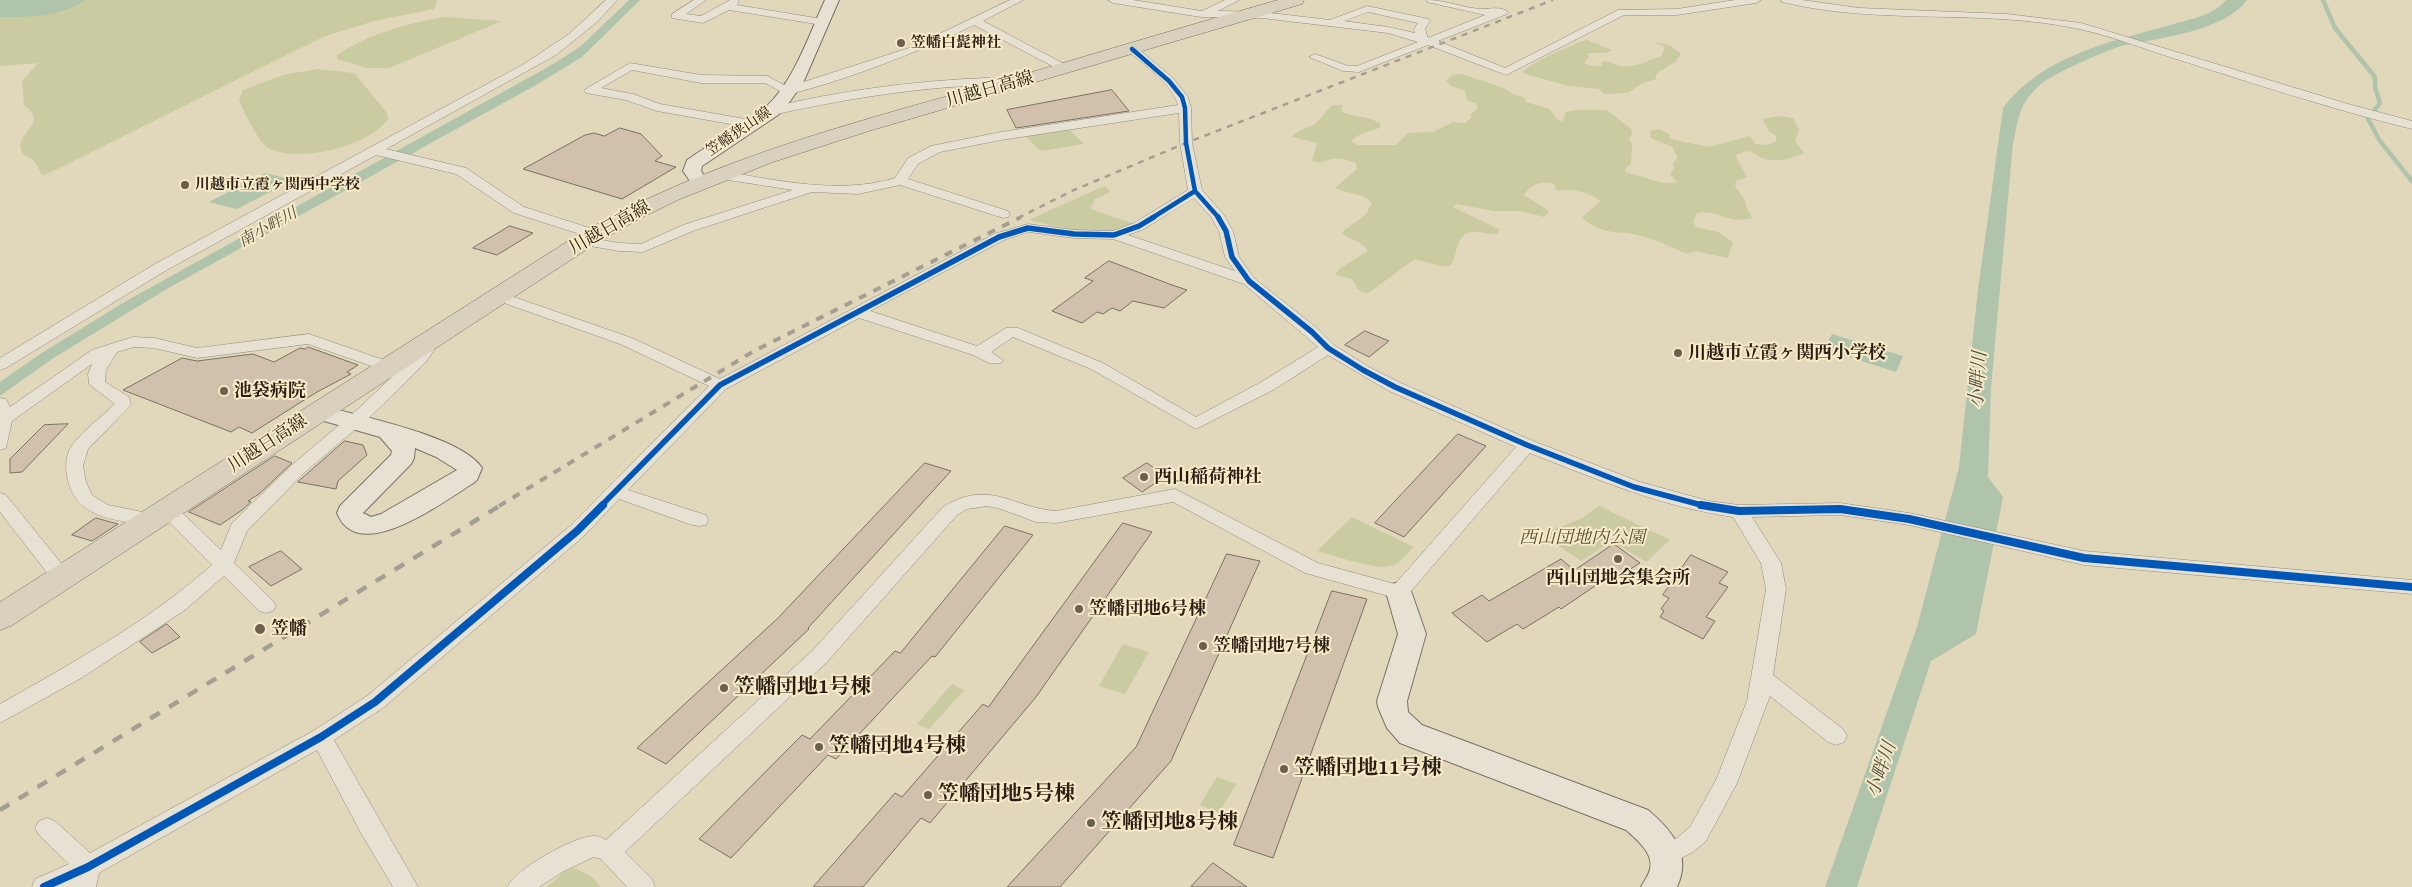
<!DOCTYPE html>
<meta charset="utf-8">
<style>
body{margin:0}
canvas{display:block;background:#e1d7bb}
</style>
<canvas width="2412" height="887"></canvas>
<script>
const ctx = document.querySelector('canvas').getContext('2d');
ctx.lineJoin = 'round';
function fillPath(path, color) {
  ctx.fillStyle = color;
  ctx.fill(path, 'evenodd');
}
function stroke(path, color, width, dash) {
  ctx.strokeStyle = color;
  ctx.lineWidth = width;
  ctx.lineCap = dash ? 'butt' : 'round';
  ctx.setLineDash(dash || []);
  ctx.stroke(path);
}
function drawText(font, color, halo, rows, align = 'center') {
  ctx.font = font + ' "Gentium Book Plus","Noto Serif JP",serif';
  ctx.lineWidth = 4;
  ctx.setLineDash([]);
  ctx.textBaseline = 'middle';
  ctx.strokeStyle = halo;
  ctx.fillStyle = color;
  for (const [text, x, y, turn = 0] of rows) {
    ctx.save();
    ctx.translate(x, y);
    ctx.rotate((+turn || 0) * Math.PI / 180);
    ctx.textAlign = isNaN(turn) ? turn : align;
    if (halo) ctx.strokeText(text, 0, 0);
    ctx.fillText(text, 0, 0);
    ctx.restore();
  }
}
fillPath(new Path2D(`
 M0,0H438L434,9L374,21L323,37L43,176C39,171 37,163 32,159C27,156 22,156 21,149C17,131 50,124 24,105L22,81L38,63L0,66Z
 M445,17L502,21L389,68H367L337,59V55C369,34 407,23 445,17Z
 M1587,40L1612,50L1606,53H1588L1589,56L1584,63L1592,66H1602L1601,62L1608,61C1626,73 1642,63 1661,56L1665,47L1651,41L1671,46L1681,54L1675,62L1656,74V79L1643,83L1627,93L1605,94L1599,89L1569,86L1522,73C1527,64 1577,42 1587,40Z
 M318,69L354,73L387,113L388,119C370,146 300,163 270,149C258,143 245,113 239,101L243,90L283,75Z
 M1462,74L1504,88L1513,94L1524,97L1526,102L1549,109L1556,118L1562,122L1566,112L1576,110H1607L1631,129L1632,134L1629,139L1632,145L1631,164L1625,169L1626,173C1643,175 1659,186 1677,182L1670,174L1674,168L1673,163L1678,158L1672,147L1651,138L1650,131L1659,129L1669,134L1670,139L1709,147L1750,136L1755,144L1768,145L1776,141V136L1768,130L1762,119L1780,116L1793,118L1799,130L1795,141L1804,153C1793,158 1777,163 1765,159C1750,153 1753,147 1735,155L1747,177L1736,181L1735,186L1746,202V206L1752,218C1726,225 1719,209 1697,213L1693,221L1696,227L1718,232L1733,242L1728,258L1695,251L1688,254C1672,248 1658,240 1641,236C1614,229 1606,237 1582,218L1600,201C1588,192 1572,188 1557,191L1553,183C1540,181 1531,184 1524,195L1548,210V213L1544,217L1521,211H1494L1456,204L1453,207C1469,215 1484,221 1500,230L1497,234C1488,235 1481,231 1473,232C1454,234 1459,254 1450,266H1441L1415,259L1367,294L1357,289C1354,277 1346,277 1335,275L1339,269L1368,251C1362,240 1349,241 1342,232L1366,214L1372,203C1363,193 1348,194 1335,188L1357,169L1356,163C1343,158 1334,156 1321,163L1312,161L1317,143L1292,137C1298,128 1309,129 1316,123C1323,117 1326,110 1333,105H1342V112C1355,118 1368,115 1381,124L1379,128L1359,135L1351,141L1358,145H1396L1408,133L1433,132L1453,122L1465,123L1471,118L1470,115L1477,109V104L1467,100L1465,91L1451,86L1446,81L1452,75Z
 M1069,129L1084,144L1041,151L1025,136Z
 M1104,186L1111,192L1095,199L1090,209L1135,224L1113,232L1073,231L1029,220Z
 M1599,506L1670,540L1646,562L1612,541L1581,561L1550,540L1545,533L1582,518Z
 M1352,517L1414,547C1407,554 1400,564 1390,566C1374,570 1333,555 1317,551Z
 M1123,644L1149,652L1125,694L1099,686Z
 M952,684L964,690L929,729L917,724Z
 M1217,777L1236,784L1219,813L1200,805Z
 M574,868L591,876L601,887H547L565,871Z`), '#cacba1');
fillPath(new Path2D(`
 M0,0H85C60,17 29,17 0,17Z
 M629,0H640L582,57L536,85L165,290L52,359L0,396V382L40,354L128,300L555,63L581,46Z
 M2226,0H2247C2225,31 2160,38 2125,45C2110,48 2054,74 2042,83C2036,88 2026,99 2023,106C2017,117 2016,132 2013,143L1991,388L1988,477L2003,497L1976,634L1931,661L1857,887H1825L1917,627L1959,467L1978,290L2003,108C2041,57 2108,42 2167,26C2186,20 2214,16 2226,0Z
 M265,173L293,180L237,209L209,202Z
 M1832,334L1903,356L1896,372L1824,349Z`), '#b0c4ac');
stroke(new Path2D(`
 M2323,0L2335,28L2375,77V87L2380,103L2368,119L2380,141L2412,181`), '#b0c4ac', 4.5);
const building = new Path2D(`
 M1112,90L1129,111L1016,128L1007,110Z
 M620,128L641,134L662,156L655,161L676,167L622,199L523,169L585,135L594,133L604,136Z
 M510,226L533,233L497,255L473,248Z
 M1109,261L1172,285L1187,290L1164,308L1133,301L1120,311L1112,308L1103,314L1097,312L1082,323L1052,311L1093,281L1085,278Z
 M1365,331L1389,341L1369,357L1345,345Z
 M308,347L358,365L347,372L351,374L317,392L252,433L239,427L231,432L123,390L182,358L197,361L253,354L274,362L300,348L305,349Z
 M68,424L22,472L10,473V459L44,425Z
 M1458,434L1486,446L1404,537L1375,523Z
 M345,441L363,445L367,455L338,481L336,489L298,482Z
 M275,456L292,463L259,494L248,501L251,502L242,510L220,525L189,512Z
 M925,463L951,471L808,628L809,629L666,764L637,748L778,618Z
 M1147,463L1166,476L1142,492L1123,478Z
 M96,518L118,524L92,541L72,535Z
 M1123,523L1152,532L1036,697L930,823L921,818L863,887H813L895,793L902,797L983,704L988,707Z
 M1005,526L1033,535L935,657L932,656L836,759L828,755L731,858L699,839L802,735L810,739L895,651L900,653Z
 M1614,544L1640,563L1621,575L1619,573L1595,586L1561,609L1559,607L1523,629L1517,624L1487,642L1452,613L1482,595L1489,601L1561,559L1574,570Z
 M281,551L302,569L271,586L249,567Z
 M1227,554L1260,561L1171,761L1060,887H1007L1136,747Z
 M1691,555L1728,572L1719,583L1728,587L1706,617L1715,621L1703,639L1660,617L1664,611L1661,609L1669,598L1663,595Z
 M1332,591L1367,599L1273,858L1234,845Z
 M167,624L180,637L152,653L140,642Z
 M1213,863L1247,887H1191Z`);
fillPath(building, '#d0c0ac');
stroke(building, '#797263', 1);
const street = new Path2D(`
 M606,0H617L597,22L556,55L386,149L466,168L524,207L599,231L601,234L599,237H589L514,213L456,174L376,155L165,271L6,368L0,370V358L155,264L524,64L569,34Z
 M694,0H706L686,14L701,16L730,0H738L739,2L737,5L822,19L827,22L822,25L729,10L703,23L672,18V14Z
 M1010,0H1023L983,21L1068,66L1070,68L1068,70H1060L974,25C914,54 852,78 787,95L765,83H701L632,70L601,88L633,94L660,104L757,121L759,124L753,128L657,111L626,100L586,93L584,90L630,63L701,75L767,76L788,87L912,47Z
 M1108,0H1133L1202,11L1225,0H1239L1218,11L1262,12L1330,20L1367,6L1429,19L1430,21L1425,29L1428,38L1485,15L1427,2L1426,0C1447,0 1463,8 1481,9C1490,9 1502,6 1508,12L1507,14L1438,41L1505,68L1618,10L1677,9L1735,0H1761L1756,3L1677,15H1624L1506,75L1428,45L1359,72L1343,71L1309,57L1315,54L1348,66H1357L1418,42L1388,33L1262,18L1201,17L1113,3ZM1368,12L1418,23L1414,29L1415,33L1388,27L1344,21Z
 M1781,0H1802L1859,8L2007,14L2081,23L2348,104L2412,121V129C2331,109 2252,83 2173,58C2142,48 2111,36 2079,29C1982,8 1880,26 1782,2Z
 M1132,46L1136,47L1173,78L1188,97L1191,108L1192,143L1202,190L1224,215L1233,231L1239,257L1254,278L1318,329L1334,345L1369,367L1401,383L1533,441L1640,482L1709,501L1739,505L1840,503L1909,513L2084,551L2412,580V594L2084,565L1909,525L1840,515L1752,517L1781,563L1786,589L1773,675L1844,730L1847,736L1844,742L1836,745L1828,742L1770,696L1737,783L1706,841L1693,852L1667,865L1659,861L1655,854L1659,847L1677,838L1690,827L1716,780L1747,701L1766,589L1761,563L1733,517C1662,507 1596,479 1530,453L1406,597L1399,599L1305,573L1173,502L1056,523L1036,522L1001,509L987,506L967,509L957,515L827,662L625,852L652,879L655,887H627L601,859L594,857L564,871L539,887H507C515,870 575,835 595,836C598,836 603,838 606,840L813,650L943,507C990,478 1012,508 1056,511L1175,489L1318,563L1395,584L1516,447L1389,391L1328,355L1275,389L1196,429L1091,369L1013,337L991,352L1003,360L1001,363H989L973,355L859,318L726,389L628,490L706,515L708,520L706,525L699,526L692,525L619,499L584,536L383,708L334,740L418,887H393L361,833L317,750L99,873L96,887H32L35,879L69,864L39,835L35,828L39,821L47,818L55,821L90,853L313,731L367,696L570,526L709,386L620,344L504,303L492,301L489,298L492,295L511,296L632,338L720,379L994,234L1028,224L1074,230L1113,231L1134,223L1188,190L1180,143L1179,113L1001,140L940,152L918,164L908,179L1008,211L1010,214L1008,217L1003,218L900,185L858,194L812,192L693,231L643,252L619,251L584,245L577,241L584,237L619,243L641,244L683,225L793,190L715,178L713,175L720,171C778,180 838,195 895,178L908,158L931,146L1001,132L1178,105C1172,83 1145,66 1128,51V47ZM1194,198L1211,217L1219,231L1225,257L1235,271L1128,235L1144,229ZM1029,232L1074,238L1113,239L1244,284L1318,347L1263,381L1196,417L1103,363L1018,328H1006L977,346L870,311L1004,240Z
 M985,78L1015,79L1021,83C1016,89 976,86 965,86C900,90 836,101 772,115L766,111L768,108C838,91 912,81 985,78Z
 M309,334L395,364L397,367L395,370H383L308,344L197,358L154,348L134,347L117,352L106,370L105,382L129,397L131,405L88,449L83,466L86,482L92,495L108,505L158,515L160,520L158,525L151,526C115,519 75,520 67,476C65,466 66,452 73,444C85,429 101,417 115,404L89,384L88,374L92,364L12,421L6,448L0,450V398L6,399L10,407L92,350L133,337L154,338L197,348Z
 M433,334L439,336L441,339L426,362L370,417L305,472L247,531L234,563L273,601L276,606L273,611L266,613L259,611L224,576L185,610L83,677L0,723V704C74,662 149,621 212,565L160,513L158,509L160,505L167,503L174,505L221,550L232,523L293,464L358,409L414,356L427,336Z
 M0,493L6,495L69,573L72,578L69,583L62,585L55,583L0,512Z`);
const secondary = new Path2D(`
 M825,0H839L803,83L788,104L778,115L702,166L701,171L709,183L706,187H694L683,171L687,160L766,107C795,79 808,37 825,0Z
 M318,405C356,415 462,436 482,468L477,480L472,484C444,501 358,567 337,513L340,506L391,455L392,451L380,437L310,417L306,412L310,407ZM415,448L436,457L457,470L381,514L371,517L363,513L411,464L414,458Z
 M1399,582L1409,585L1426,634L1407,701L1408,712L1422,725L1648,810C1673,831 1692,855 1677,887H1641C1644,881 1649,875 1650,869C1654,853 1636,839 1626,830L1400,743L1387,728L1378,707L1377,701L1398,634L1386,592L1389,585Z`);
const primary = new Path2D(`
 M1278,0H1304L1302,4L869,131L773,162L680,199L635,221L592,246L11,626L0,630V602L576,236C705,162 838,127 980,87C1079,59 1178,28 1278,0Z`);
stroke(street, '#928b7a', 1);
stroke(secondary, '#797263', 2);
stroke(primary, '#797263', 1);
fillPath(street, '#e6e1d3');
fillPath(secondary, '#e6e1d3');
fillPath(primary, '#d9d1be');
stroke(new Path2D(`
 M1018,218L1074,190L1186,143L1553,0`), '#a49f93', 2.5, [6, 6]);
stroke(new Path2D(`
 M499,506L754,351L1021,217`), '#a49f93', 4, [8, 8]);
stroke(new Path2D(`
 M0,810L501,505`), '#a49f93', 4.5, [11, 11]);
stroke(new Path2D(`
 M1132,49L1169,81L1182,97L1185,108L1186,143L1195,191L1219,218
 M1152,218L1195,191`), '#0057b8', 4.5);
stroke(new Path2D(`
 M1218,217L1226,231L1232,257L1249,281L1312,332L1328,348L1363,370L1395,387L1527,445L1634,487L1705,506
 M601,506L720,385L999,237L1028,228L1074,234L1114,235L1139,226L1154,217`), '#0057b8', 5.5);
stroke(new Path2D(`
 M1701,505L1739,511L1840,509L1909,519L2084,558L2412,587
 M44,887L88,867L321,737L375,702L577,531L603,505`), '#0057b8', 8);
for (const [x, y, r, color] of [
 [901,43,5,"#6b5f4e"],
 [185,185,5,"#6b5f4e"],
 [1678,353,5,"#6b5f4e"],
 [224,391,5,"#6b5f4e"],
 [1144,477,5,"#6b5f4e"],
 [1618,559,5,"#6b5f4e"],
 [1079,609,5,"#6b5f4e"],
 [260,629,6,"#6b5f4e"],
 [1203,646,5,"#6b5f4e"],
 [724,688,5,"#6b5f4e"],
 [819,747,5,"#6b5f4e"],
 [1284,769,5,"#6b5f4e"],
 [928,795,5,"#6b5f4e"],
 [1091,823,5,"#6b5f4e"]
]) {
  const dot = new Path2D();
  dot.arc(x, y, r, 0, 2 * Math.PI);
  ctx.fillStyle = color;
  ctx.fill(dot);
  stroke(dot, '#f6eac8', 2);
}
drawText('bold 15px', '#2b1f14', '#f6eac8', [
 ["笠幡白髭神社",911,43],
 ["川越市立霞ヶ関西中学校",195,185]
], 'left');
drawText('15px', '#2b1f14', '#f6eac8', [
 ["笠幡狭山線",739,132,-34]
]);
drawText('italic 16px', '#4d4e40', '#f6eac8', [
 ["南小畔川",268,228,-29]
]);
drawText('18px', '#2b1f14', '#f6eac8', [
 ["川越日高線",990,90,-16],
 ["川越日高線",610,228,-30],
 ["川越日高線",268,444,-33]
]);
drawText('bold 18px', '#2b1f14', '#f6eac8', [
 ["川越市立霞ヶ関西小学校",1688,353],
 ["池袋病院",234,391],
 ["西山稲荷神社",1154,477],
 ["西山団地会集会所",1618,578,"center"],
 ["笠幡団地6号棟",1089,609],
 ["笠幡",271,629],
 ["笠幡団地7号棟",1213,646]
], 'left');
drawText('italic 18px', '#555038', '#f6eac8', [
 ["西山団地内公園",1582,538]
]);
drawText('italic 19px', '#4d4e40', '#f6eac8', [
 ["小畔川",1979,380,-86],
 ["小畔川",1882,770,-71]
]);
drawText('bold 21px', '#2b1f14', '#f6eac8', [
 ["笠幡団地1号棟",734,688],
 ["笠幡団地4号棟",829,747],
 ["笠幡団地11号棟",1294,769],
 ["笠幡団地5号棟",938,795],
 ["笠幡団地8号棟",1101,823]
], 'left');
</script>
